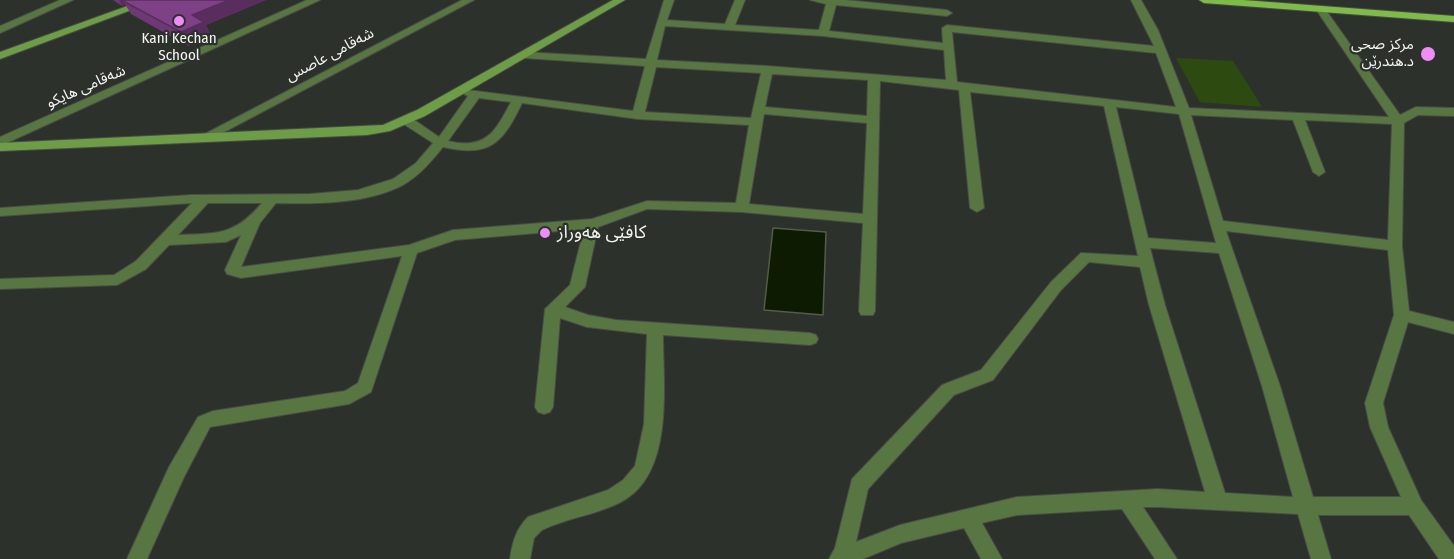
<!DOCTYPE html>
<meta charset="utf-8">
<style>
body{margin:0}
canvas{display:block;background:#2d312b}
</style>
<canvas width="1454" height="559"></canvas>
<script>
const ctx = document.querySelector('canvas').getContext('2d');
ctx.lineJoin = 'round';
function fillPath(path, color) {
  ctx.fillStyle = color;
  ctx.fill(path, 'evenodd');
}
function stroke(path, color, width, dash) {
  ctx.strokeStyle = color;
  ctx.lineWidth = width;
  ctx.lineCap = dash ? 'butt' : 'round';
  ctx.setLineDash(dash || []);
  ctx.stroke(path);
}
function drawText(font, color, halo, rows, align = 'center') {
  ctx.font = font + ' "Fira Sans Condensed","Noto Sans Arabic",sans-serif';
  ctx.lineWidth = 4.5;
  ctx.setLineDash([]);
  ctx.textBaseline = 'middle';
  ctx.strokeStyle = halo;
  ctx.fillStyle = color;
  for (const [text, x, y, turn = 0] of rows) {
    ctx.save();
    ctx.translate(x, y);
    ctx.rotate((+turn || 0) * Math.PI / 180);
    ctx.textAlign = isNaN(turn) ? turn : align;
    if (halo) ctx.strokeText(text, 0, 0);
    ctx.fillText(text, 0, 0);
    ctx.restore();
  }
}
fillPath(new Path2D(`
 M1176,58L1233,61L1262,107L1200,102Z`), '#2d4b10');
const water = new Path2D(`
 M773,228L826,232L823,315L764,310Z`);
fillPath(water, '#0d1b02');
stroke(water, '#525c4a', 1.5);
const street = new Path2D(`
 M60,0H73L0,33V26Z
 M307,0H320L0,146V137Z
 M462,0H474L209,140L205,141L199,137Z
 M664,0H674L667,20L725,24L735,0H745L735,25L819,30L826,4L810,0H845L947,10L952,13L947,16L836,5L829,31L943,43L942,28L947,25L1154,46L1131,0H1141L1158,30L1189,108L1389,117L1315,8L1323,6L1400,115L1416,107L1454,108V116L1418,115L1404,123L1402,246L1409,311L1454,322V334L1408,322L1383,403L1388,427L1421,500L1454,546V559H1439L1409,515H1318L1331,559H1311L1298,514L1158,507H1143L1177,559H1155L1122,509L1017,515L982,523L1002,559H981L964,528L901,543L863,559H829L835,548L852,479L942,385L981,370L1051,282L1081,253L1138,256L1104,106L970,92L984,208L977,212L970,208L959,90L880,81L875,311L873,315H861L859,311L863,223L742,212L647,209L598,227L585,287L565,307L588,315L616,320L810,333L816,335L818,339L816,343L810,345L663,335C663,387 675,476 619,503C595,515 567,518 542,530L534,538L530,559H510C512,543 516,529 528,517L608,490L623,480L635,466L644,424L647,334L587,327L560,318L553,407L550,412L544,414L538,412L535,407L545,309L570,285L584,229L455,240L417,253L371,392L349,404L210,427L184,477L147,559H127L169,467L198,417L213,411L345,391L358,383L402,256L241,278L227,274L225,270L241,235L226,242L169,245L146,269L117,285L0,289V279L114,275L136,261L192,203L0,216V208L191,195L310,194L358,190L393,179L416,163L433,143L402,123V117H410L439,137L468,96L462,93L468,90L633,111L645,66L524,58L519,55L524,52L646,59ZM665,26L823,36L944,50L946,80L767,66L657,60ZM952,32L1156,53L1176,107L957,82ZM656,67L761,73L751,118L645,112ZM772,74L868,80L867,116L765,107ZM479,98L511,102C495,132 486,150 448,141ZM522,103L638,119L749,125L736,203L647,201L592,219L453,230L409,245L241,267L260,223L276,203C317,204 366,204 403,185C419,176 432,161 443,147C490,158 503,143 522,103ZM1116,107L1179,114L1216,243L1148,238ZM764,114L867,123L863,214L749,204ZM1191,115L1293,120L1313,172L1319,176L1325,172L1305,120L1392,124L1388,240L1223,221ZM208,203H262C234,236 218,233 178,235ZM1226,231L1388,250L1394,315L1365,403L1370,427L1401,497H1313L1280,386ZM1150,248L1219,253L1262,386L1293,497L1225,493L1165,305ZM1089,262L1140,267L1149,305L1205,492L1158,489L1017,497L900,525L856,542L868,489L954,395L993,380L1061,290Z`);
const secondary = new Path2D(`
 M144,0H158L0,59V52Z
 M613,0H625L425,116L390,131L367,135L0,151V143L383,125L417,110Z`);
const primary = new Path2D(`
 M1199,0H1243L1454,16V22L1204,3Z`);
stroke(street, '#494c47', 2);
stroke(secondary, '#494c47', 2);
stroke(primary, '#494c47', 2);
fillPath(street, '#587642');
fillPath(secondary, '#6e9d47');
fillPath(primary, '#7ebb48');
fillPath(new Path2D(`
 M113,0H266L206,25L211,36L188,46L131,14L125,4L122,6Z`), '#6d3873');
fillPath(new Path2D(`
 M119,0H137L123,1L125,4L122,6Z
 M229,0H266L206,25L211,36L188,46L181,32L192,15Z`), '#592e5e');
const building = new Path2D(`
 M126,0H229L192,15L204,22L181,32L123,1Z`);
fillPath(building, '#7f4186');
stroke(building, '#592e5e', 1.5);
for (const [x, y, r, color] of [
 [179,21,6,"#ee8cf8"],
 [1428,54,8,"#ee8cf8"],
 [545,233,6,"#ee8cf8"]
]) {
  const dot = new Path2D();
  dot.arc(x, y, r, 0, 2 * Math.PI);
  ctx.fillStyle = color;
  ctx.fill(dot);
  stroke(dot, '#2d312b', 2);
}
drawText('15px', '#f3f5f1', '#2d312b', [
 ["Kani Kechan",179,39],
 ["School",179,56],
 ["مرکز صحی",1414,45,"right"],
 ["د.هندرێن",1414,62,"right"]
]);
drawText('15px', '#f3f5f1', '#2d312b', [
 ["شه‌قامی عاصس",330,55,-28],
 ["شه‌قامی هایكو",86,87,-24]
]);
drawText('18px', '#f3f5f1', '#2d312b', [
 ["کافێی هەوراز",557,233]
], 'left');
</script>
